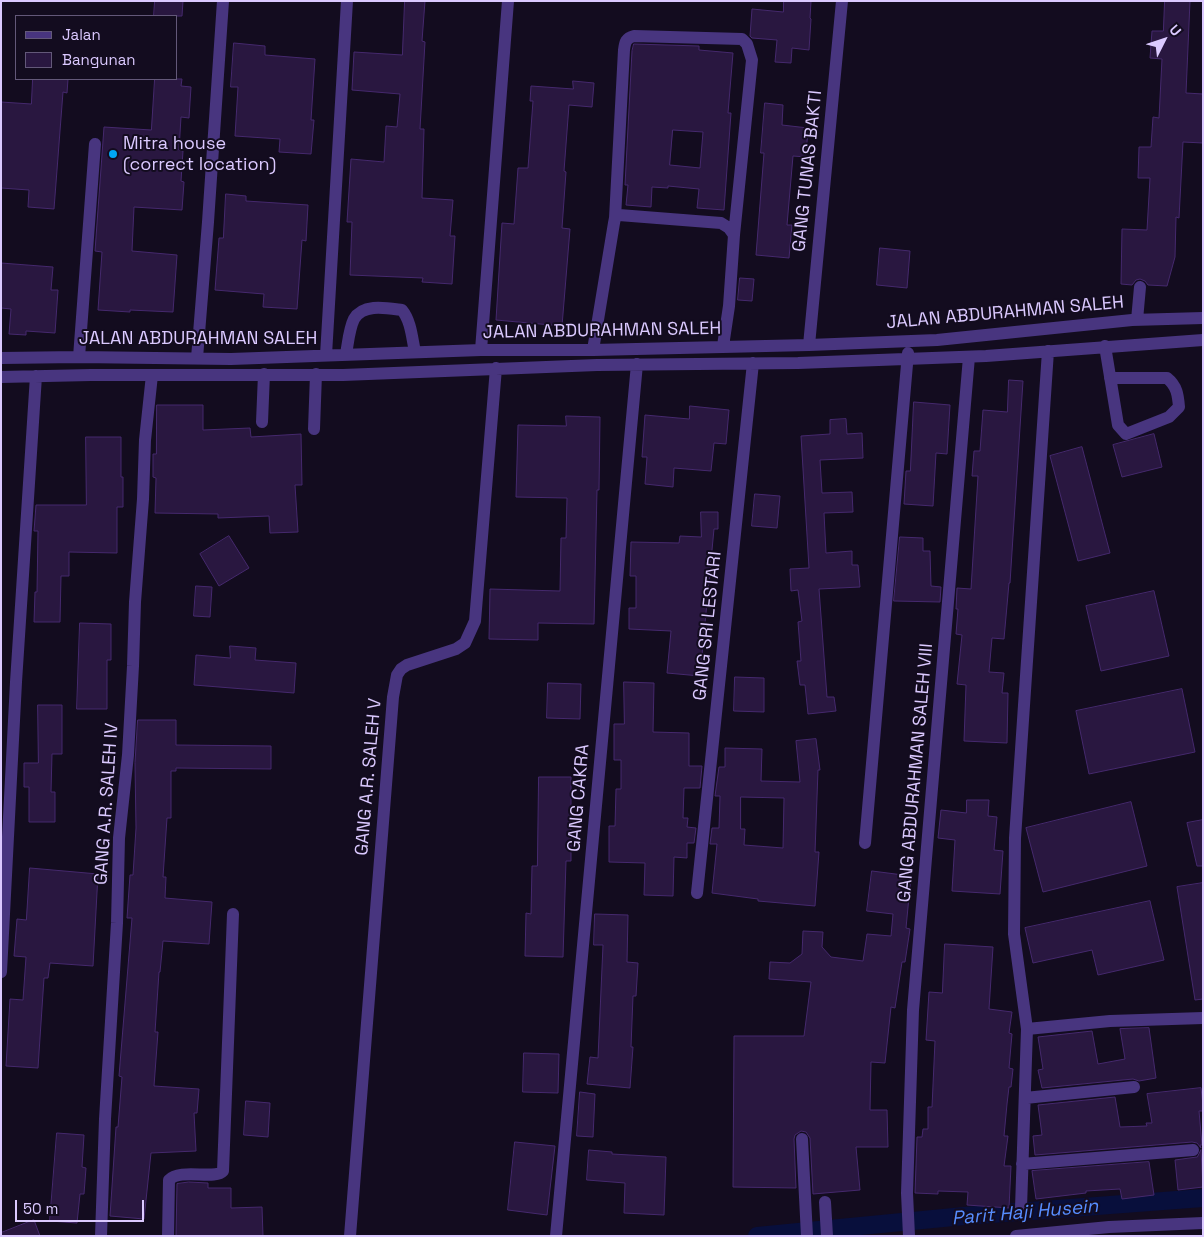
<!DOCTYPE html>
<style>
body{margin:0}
#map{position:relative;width:1204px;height:1237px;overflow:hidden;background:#130c1f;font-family:"Space Grotesk",sans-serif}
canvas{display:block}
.frame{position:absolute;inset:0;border:2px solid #dbc9ff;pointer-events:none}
.legend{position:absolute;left:15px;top:15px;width:162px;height:65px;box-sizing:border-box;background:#130c1f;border:1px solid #635879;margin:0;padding:6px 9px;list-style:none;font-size:15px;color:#dbc9ff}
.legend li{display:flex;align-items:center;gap:10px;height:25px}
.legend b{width:25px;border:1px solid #635879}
.north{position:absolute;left:1139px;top:15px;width:50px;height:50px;-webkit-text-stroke:4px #130c1f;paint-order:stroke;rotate:49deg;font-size:14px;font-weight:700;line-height:20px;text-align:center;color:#dbc9ff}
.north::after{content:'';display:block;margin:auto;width:18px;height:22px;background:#dbc9ff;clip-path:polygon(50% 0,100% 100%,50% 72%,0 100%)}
.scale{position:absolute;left:15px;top:1200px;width:129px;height:22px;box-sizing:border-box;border:2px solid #dbc9ff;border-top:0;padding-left:6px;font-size:15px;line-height:18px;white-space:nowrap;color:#dbc9ff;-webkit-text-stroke:4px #130c1f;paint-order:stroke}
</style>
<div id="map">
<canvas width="1204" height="1237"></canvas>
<div class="frame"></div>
<ul class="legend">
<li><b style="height:6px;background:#48357f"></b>Jalan</li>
<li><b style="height:14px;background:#291740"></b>Bangunan</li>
</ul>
<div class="north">U</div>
<div class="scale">50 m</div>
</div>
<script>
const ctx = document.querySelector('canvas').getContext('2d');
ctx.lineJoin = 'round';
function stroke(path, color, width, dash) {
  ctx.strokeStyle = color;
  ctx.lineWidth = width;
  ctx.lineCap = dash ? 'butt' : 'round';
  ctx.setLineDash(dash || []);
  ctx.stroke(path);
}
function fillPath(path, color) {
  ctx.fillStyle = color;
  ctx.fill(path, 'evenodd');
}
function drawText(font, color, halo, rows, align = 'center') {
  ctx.font = font + ' "Space Grotesk",sans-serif';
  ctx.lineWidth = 4;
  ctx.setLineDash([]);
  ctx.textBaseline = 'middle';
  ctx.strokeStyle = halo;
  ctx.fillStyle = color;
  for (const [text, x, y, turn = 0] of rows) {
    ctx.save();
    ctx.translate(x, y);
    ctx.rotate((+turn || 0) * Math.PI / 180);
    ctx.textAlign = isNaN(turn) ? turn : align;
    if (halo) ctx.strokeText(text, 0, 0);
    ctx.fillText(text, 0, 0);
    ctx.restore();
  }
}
stroke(new Path2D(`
 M757,1236L964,1216L1203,1198`), '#080f3c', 18);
const building = new Path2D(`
 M155,1H183L182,16H154Z
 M405,1H425L422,41L425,42L420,129H424L422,198L453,200L450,236H455L452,284L422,282L423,278L350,275L352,222H347L351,159L384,162L386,126L397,127L400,94L352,90L354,52L402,55Z
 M784,1H811L810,18L811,19L809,50L792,48L791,63L775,62L777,40L752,38L750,36L752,9L783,12Z
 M1165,1H1190L1186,93L1203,94V143L1183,142L1179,218L1176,217L1175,257L1167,286L1148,285L1145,281L1140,279L1136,280L1132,285L1121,284L1122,229L1147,230L1150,178H1138L1139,147H1151L1153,117L1159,118L1162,59L1150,58L1152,31H1163Z
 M234,43L265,46V55L315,59L311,120H314L311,154L279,152L280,139L235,136L238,87H231Z
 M634,44L699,46V50L733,53L728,113H731L724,210L697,208L699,189L668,186V188L652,187L651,207L626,205L628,185H625L632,51ZM673,130L703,132L700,168L670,165Z
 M33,79H68L67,93L63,92L54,209L28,207L29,190L1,188V102L31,104Z
 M155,79H182L181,86L191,87L189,118L181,117L179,150L183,151L181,181L184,182L182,210L134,207L132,251L177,255L173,312L130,310V312L98,310L102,252L95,251L104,127L151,130Z
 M573,81L594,83L592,107L569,105L564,171L566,172L562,228L570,229L562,326L496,320L502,223L514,224L518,168H528L533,101H530L531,86L573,89Z
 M765,103L783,105L782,125L808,128L806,157L793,156L787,225H792L789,258L756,255L764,153H761Z
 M226,194L246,196V201L308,205L306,241L302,240L297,309L263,307L264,294L215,290L219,238H223Z
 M880,248L910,251L907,288L877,285Z
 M1,263L53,267L51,290H58L55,333L26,331V335L9,334L11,309L1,308Z
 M740,278L754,279L752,301L738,300Z
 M1009,380L1023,381L1010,583H1009L1004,639L992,638L989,672L1004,673L1002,693H1008L1007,743L964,741L966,685L957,684L962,635L956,634L958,609H956L957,588L971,589L978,476H972L974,451H980L983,410L1007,412Z
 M914,402L950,405L947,454L936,453L933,506L904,504L906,471H910Z
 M157,405H203V430L250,428L251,437L301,434L302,485H295L298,532L270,533L269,516L218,518V514L155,513L156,478L153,477V454H156Z
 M690,406L729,410L726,444L714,443L711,471L674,468L673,487L645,484L647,457H642L645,415L689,419Z
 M566,416L600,417L599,490H597L594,624L538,623V640L489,639L490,589L560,591L561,538H566L567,498L516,497L518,425L566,426Z
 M846,419L847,434L862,433L863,458L820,460L822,493L852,492L853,512L824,513L826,553L852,551V565H858L860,587L819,589L827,697H834L836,711L808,714L805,685H800L797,661H801L798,622L802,621L798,590L791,591L790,569L809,568L801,436L830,434V420Z
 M1154,434L1162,467L1122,477L1113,445Z
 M86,437H121V477H123V507H117V553L69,552V576H61L60,622H34L35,592H37L38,531H34L36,505H86Z
 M1082,447L1110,553L1078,561L1050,456Z
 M755,494L780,496L777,528L752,526Z
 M701,512H718V529H714L700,676L667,673L671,631L629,629V608H636V576H630L631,542L679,543L680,536L701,537Z
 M229,536L249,568L219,586L200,554Z
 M900,537L923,538V551H930L931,586L941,587L940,602L894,601Z
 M196,586L212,587L210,617L194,616Z
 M1154,591L1169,656L1101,671L1086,606Z
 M80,623L111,624V660H107V709H77Z
 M230,646L256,648L255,660L296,663L294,693L194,685L196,655L230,658Z
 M735,677L764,678V712L734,711Z
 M624,682L654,683L653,732L689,733V766H702L700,788H684L683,818H688L687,827L696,828L694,843H687V858L674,857L673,896L644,895L645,863L609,862V826H615L616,789H621V760H614V724H624Z
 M548,683L581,684L580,719L547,718Z
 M1182,689L1195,752L1089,774L1076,711Z
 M38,705H62V754H52L51,792H55V822H29V787H24V763H38Z
 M138,720H176V745L271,746V769L176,768V771H171V818H167L163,877H166L165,898L212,902L209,944L163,941L160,972H159L155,1032H158L154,1086L199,1089L197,1113H194L196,1151L151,1153L144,1219L110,1216L116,1127H118L122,1077L119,1076L132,918H127L130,875H133L136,828L135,763Z
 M816,739L820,770H818L815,852H819L815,906L758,901V899L712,893L717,844H710L712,828H719L720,796H715L719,767H725V748L762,749L761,781L800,782L796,741ZM741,797L784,798L783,848L744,845L745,829H741Z
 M539,777H571V861H566L563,957L525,956L526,913L531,914L532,866H537Z
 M967,800H989L988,816L997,817L994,850L1003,851L1000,894L952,891L955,840L938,838L941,810L966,813Z
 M1131,802L1147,866L1043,892L1026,828Z
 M1203,820V866H1197L1187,823Z
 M30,868L98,874L93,966L50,963L48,978H44L38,1068L6,1066L10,999L23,1000L26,957L14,956L17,919L26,920Z
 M872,871L911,876L906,928L910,929L905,962H902L895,1008L891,1007L885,1063L871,1062L870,1110H887L888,1147H856L860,1190L813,1194L810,1138L806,1132L801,1131L795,1135L794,1139L796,1188L733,1187L734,1036H804L811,982L769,979L770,962L790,963L802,954L803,931L823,932L822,947L831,957L863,961L867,934L891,936L893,914L867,911Z
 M1203,883V999L1195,1000L1177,887Z
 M1150,901L1164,960L1098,975L1092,950L1033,963L1025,928Z
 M595,914L628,915L627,962L638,963L636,996H633L631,1047H633L630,1088L587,1084L590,1057L598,1058L603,945H594Z
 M945,944L993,947L989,1009L1012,1012L1009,1033L1012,1034L1009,1068L1013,1069L1011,1087H1009L1007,1104L1004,1136H1008L1004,1166H1011L1009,1208L967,1205L968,1192L938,1191V1194L915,1193L917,1137H922L923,1129H928V1107H932L935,1041L926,1040L929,992L942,993Z
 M1149,1028L1156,1078L1139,1081L1133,1079L1042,1088L1038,1070L1043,1069L1038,1037L1092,1031L1098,1064L1125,1059L1120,1029Z
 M524,1053L559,1054L558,1093L523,1092Z
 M1201,1088L1203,1105V1111H1199L1202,1145H1200L1201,1148L1197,1143L1192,1142L1035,1155L1033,1136L1042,1135L1038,1105L1115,1097L1120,1127L1147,1126L1146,1123H1152L1147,1094Z
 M580,1092L595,1094L593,1137L577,1136Z
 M246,1101L270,1103L268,1137L244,1135Z
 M57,1133L84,1135L82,1167L86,1168L84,1194H80L77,1223L50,1221Z
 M515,1142L555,1146L547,1215L508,1210Z
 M589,1150L612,1152V1154L666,1157L664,1215L624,1213L625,1183L587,1180Z
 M1201,1150L1203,1187L1178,1190L1175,1160L1197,1157Z
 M1149,1162L1154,1195L1122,1199L1120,1189L1086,1191V1193L1036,1199L1032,1171Z
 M189,1182L208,1183V1188H231V1208L262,1207L263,1236H176L177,1184Z
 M34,1220L40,1236H1V1233Z`);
fillPath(building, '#291740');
stroke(building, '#45296d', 1);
stroke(new Path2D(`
 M615,218L624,50C625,42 626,38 634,36L742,39L747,44L752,60L734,235
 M1137,320L1140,287
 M809,345L842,1
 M1105,346L1118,425L1126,434L1169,417L1179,407C1178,395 1177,386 1167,378H1110
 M481,350L508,1
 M593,350L614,223L615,218L619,215L721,223L729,228L734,235L729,306L723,346
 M346,354C348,344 349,329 354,319C363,303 387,308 402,310C411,321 412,338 415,352
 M326,355L347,1
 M79,357L95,144
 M1,358L79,357L231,359L481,350H593L809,345L937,340L1132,320L1203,318
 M197,358L208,222L223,1
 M1,377L91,375H343L597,365L798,363L986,356L1203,340
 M262,422L264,374
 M314,429L316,374
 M865,843L908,353
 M697,893L753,363
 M1,972L16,682L36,376
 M1027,1029L1110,1021L1203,1018
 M1025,1098L1134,1087
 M802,1139L807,1236
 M1022,1164L1193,1150
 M825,1202L827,1236
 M1021,1208L1027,1029L1014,934L1015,838L1048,351
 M101,1236L105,1119L117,923L119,838L128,755L133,666L135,602L143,499L145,440L152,375
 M168,1236L169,1180C180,1168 215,1180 223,1171L233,914
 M350,1236L393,697L397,675L401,669L407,665L456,649L465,643L475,621L496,368
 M556,1236L637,364
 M909,1236L907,1193L913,1010L969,357
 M1016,1236L1109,1227L1203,1223`), '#48357f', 12);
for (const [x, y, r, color] of [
 [113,154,5,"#00a6f4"]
]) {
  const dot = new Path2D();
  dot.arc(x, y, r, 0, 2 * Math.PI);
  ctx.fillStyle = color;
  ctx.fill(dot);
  stroke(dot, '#130c1f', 2);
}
drawText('18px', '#dbc9ff', '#130c1f', [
 ["Mitra house",123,144],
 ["(correct location)",123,165]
], 'left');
drawText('18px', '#dbc9ff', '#130c1f', [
 ["GANG TUNAS BAKTI",808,171,-84],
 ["JALAN ABDURAHMAN SALEH",1005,313,-5],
 ["JALAN ABDURAHMAN SALEH",602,331,-1],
 ["JALAN ABDURAHMAN SALEH",198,339],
 ["GANG SRI LESTARI",708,626,-84],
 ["GANG ABDURAHMAN SALEH VIII",916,773,-85],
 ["GANG A.R. SALEH V",369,777,-85],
 ["GANG CAKRA",579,798,-85],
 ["GANG A.R. SALEH IV",107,804,-86]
]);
drawText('italic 19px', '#578dff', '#130c1f', [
 ["Parit Haji Husein",1025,1213,-5]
]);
</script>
